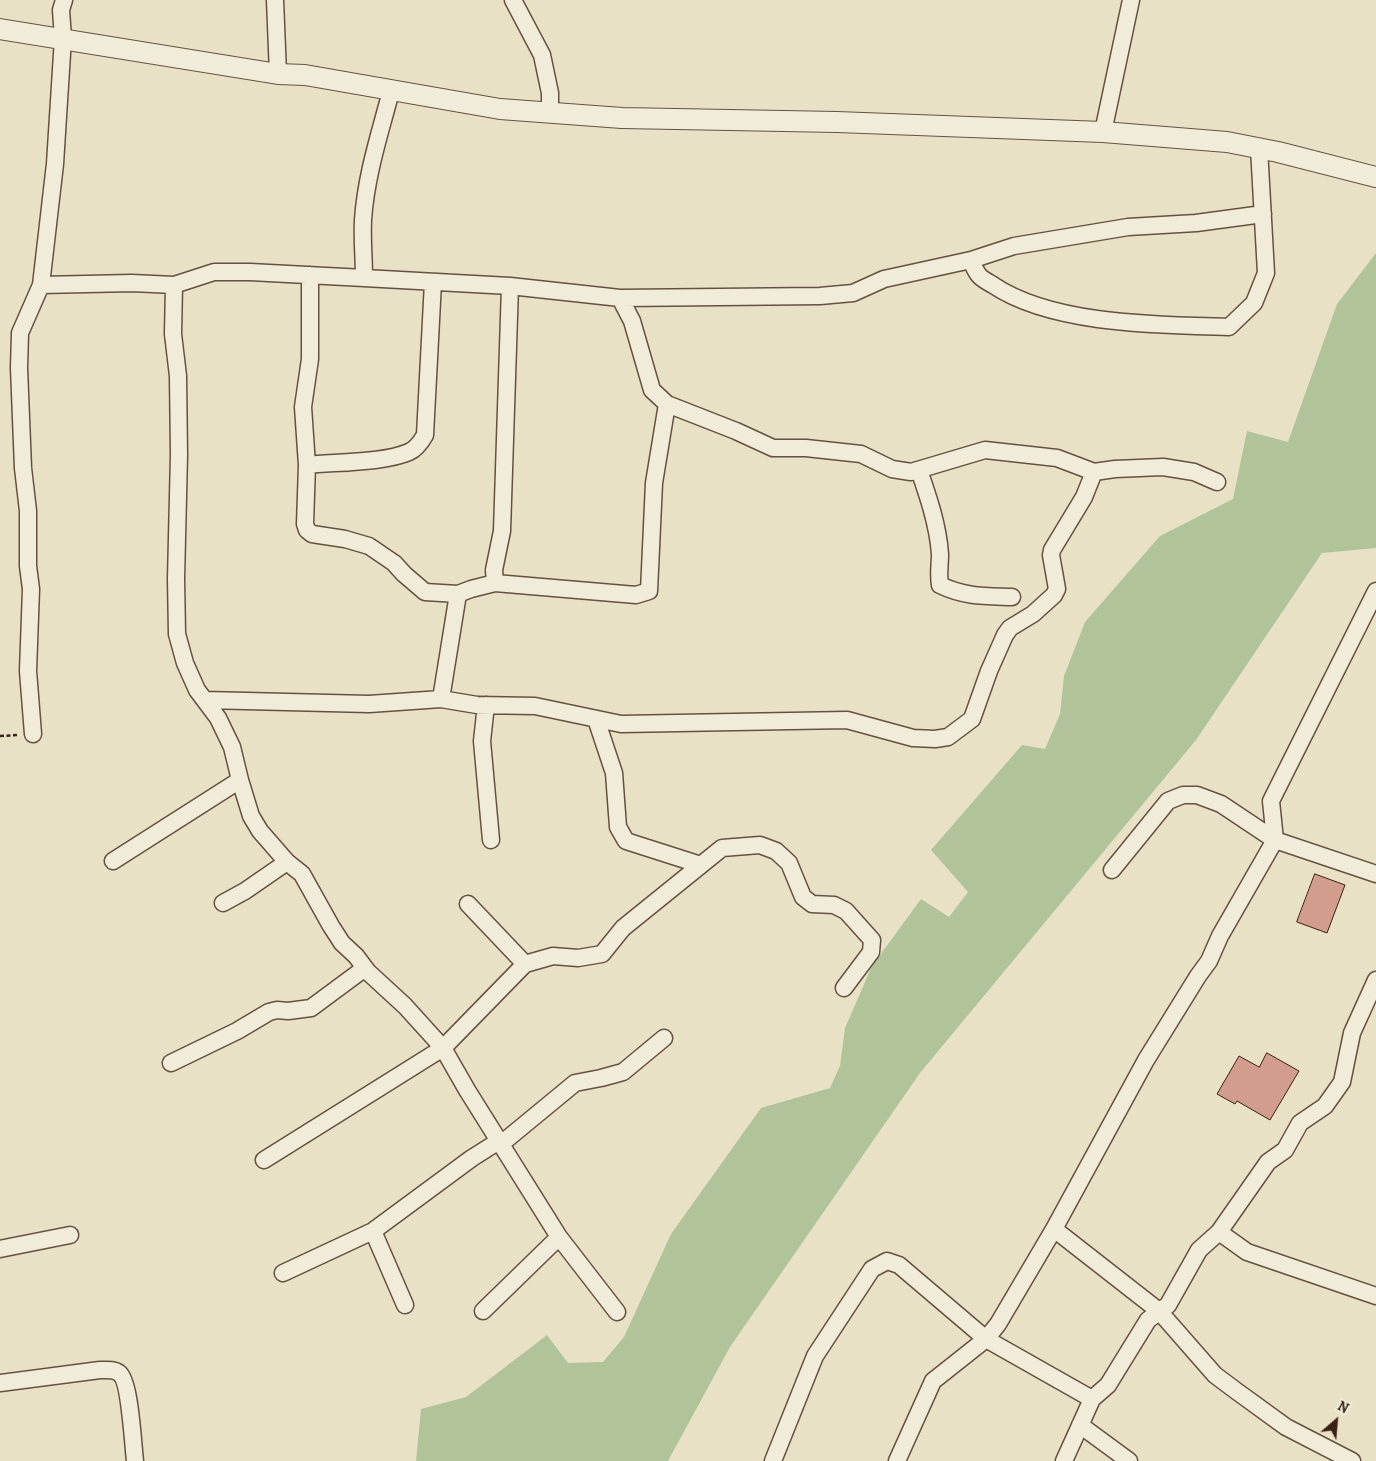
<!DOCTYPE html>
<style>
body{margin:0}
#map{position:relative;width:1376px;height:1461px;overflow:hidden;background:#e9e1c5;font-family:Alegreya,serif}
canvas{display:block}
.north{position:absolute;left:1311px;top:1396px;width:50px;height:50px;-webkit-text-stroke:4px #f1ecd9;paint-order:stroke;rotate:27deg;font-size:14px;font-weight:700;line-height:20px;text-align:center;color:#3a2114}
.north::after{content:'';display:block;margin:auto;width:18px;height:22px;background:#3a2114;clip-path:polygon(50% 0,100% 100%,50% 72%,0 100%)}
</style>
<div id="map">
<canvas width="1376" height="1461"></canvas>
<div class="north">N</div>
</div>
<script>
const ctx = document.querySelector('canvas').getContext('2d');
ctx.lineJoin = 'round';
function fillPath(path, color) {
  ctx.fillStyle = color;
  ctx.fill(path, 'evenodd');
}
function stroke(path, color, width, dash) {
  ctx.strokeStyle = color;
  ctx.lineWidth = width;
  ctx.lineCap = dash ? 'butt' : 'round';
  ctx.setLineDash(dash || []);
  ctx.stroke(path);
}
fillPath(new Path2D(`
 M1376,253V548L1322,553L1196,740L920,1073L730,1347L668,1461H416L421,1409L466,1397L547,1335L568,1363L603,1362L624,1337L671,1234L761,1108L830,1088L840,1066L845,1028L872,966L921,899L949,917L968,892L931,850L1022,745L1045,749L1060,714L1064,676L1085,622L1160,536L1233,499L1247,431L1288,442L1337,304Z`), '#b1c499');
const building = new Path2D(`
 M1315,874L1345,885L1327,933L1297,922Z
 M1267,1053L1299,1071L1270,1120L1237,1101L1235,1104L1217,1094L1239,1056L1259,1067Z`);
fillPath(building, '#d39d8d');
stroke(building, '#3a2114', 1);
const minor = new Path2D(`
 M275,0L278,74
 M513,0L542,55L550,93V113
 M1103,132L1131,0
 M971,260C973,265 975,270 978,274C981,279 988,282 993,285C1052,325 1159,325 1229,327L1254,303L1266,273L1259,148
 M310,275V359L303,407L307,465L305,524L307,530L312,534L345,539L369,546L394,563L404,574L425,592L458,594
 M364,278L510,286L620,298L820,296L853,293L884,279L971,260L1014,246L1128,227L1196,223L1263,214
 M41,285L132,283L174,285L214,272H250L364,278C364,259 362,239 363,220C366,175 380,133 391,91
 M174,285L173,334L178,376L179,455L176,579L177,634L185,663L197,690L218,718L232,747L240,780L251,816L260,831L287,862L302,874L331,926L342,943L356,956L368,972L405,1006L443,1048L467,1090L559,1237L483,1311
 M510,286L502,531L494,570L495,583L471,589L458,594L441,699L477,705L535,706L621,724L847,720L913,738L935,739L948,737L972,719L989,671L1005,635L1010,628L1033,614L1054,595L1057,589L1051,555L1052,550L1084,497L1094,472
 M620,298L632,321L652,390L667,404L736,431L773,448H806L861,454L892,469L911,472L985,450L1057,458L1094,472L1115,469L1163,467L1194,472L1217,482
 M307,465C335,462 384,463 409,452C416,449 421,442 425,435L433,282
 M919,470C928,496 938,525 940,554C940,565 938,574 940,585C965,597 985,596 1012,597
 M495,583L636,595L649,591L654,483L667,404
 M205,700L369,704L441,699
 M486,705L482,741L491,840
 M596,719L614,773L618,827L626,841L701,865
 M33,734L28,671L31,589L28,566V511L23,468L19,368L20,333L41,285L55,164L63,38L61,10L64,0
 M113,861L240,780
 M1112,870L1168,801L1183,795H1197L1221,804L1275,840L1376,874
 M223,903L245,891L287,862
 M468,904L525,964
 M171,1063L237,1031L269,1012L277,1010L288,1011L311,1008L365,968
 M501,1144L575,1083L601,1078L623,1072L664,1038
 M264,1160L443,1048L525,964L553,956L578,958L602,954L623,928L722,848L760,845L776,851L789,863L803,897L812,904L834,905L846,911L872,940L871,952L844,988
 M1054,1229L1159,1311L1215,1375L1235,1390L1286,1427L1352,1461
 M373,1231L405,1305
 M1219,1232L1247,1252L1376,1296
 M559,1237L617,1312
 M0,1249L70,1235
 M283,1273L373,1231L472,1158L499,1141
 M0,1383L100,1370C107,1370 114,1369 119,1373C130,1380 133,1445 135,1461
 M1080,1425L1129,1461
 M773,1461L815,1356L872,1269L887,1261L899,1265L986,1339L1092,1399
 M897,1461L933,1381L986,1339L998,1324L1054,1229L1146,1060L1198,976L1209,961L1220,936L1275,840L1271,801L1376,591
 M1064,1461L1092,1399L1108,1385L1148,1320L1168,1305L1199,1250L1219,1232L1268,1162L1285,1150L1300,1123L1325,1106L1342,1082L1352,1033L1376,980`);
const tertiary = new Path2D(`
 M0,29L278,74L305,75L500,109L622,118L837,122L1103,132L1227,142L1278,152L1376,177`);
stroke(minor, '#665140', 19);
stroke(tertiary, '#665140', 22);
stroke(new Path2D(`
 M0,736L18,735`), '#3a2114', 2.5, [4, 2.5]);
stroke(minor, '#f1ecd9', 16);
stroke(tertiary, '#f1ecd9', 20);
</script>
